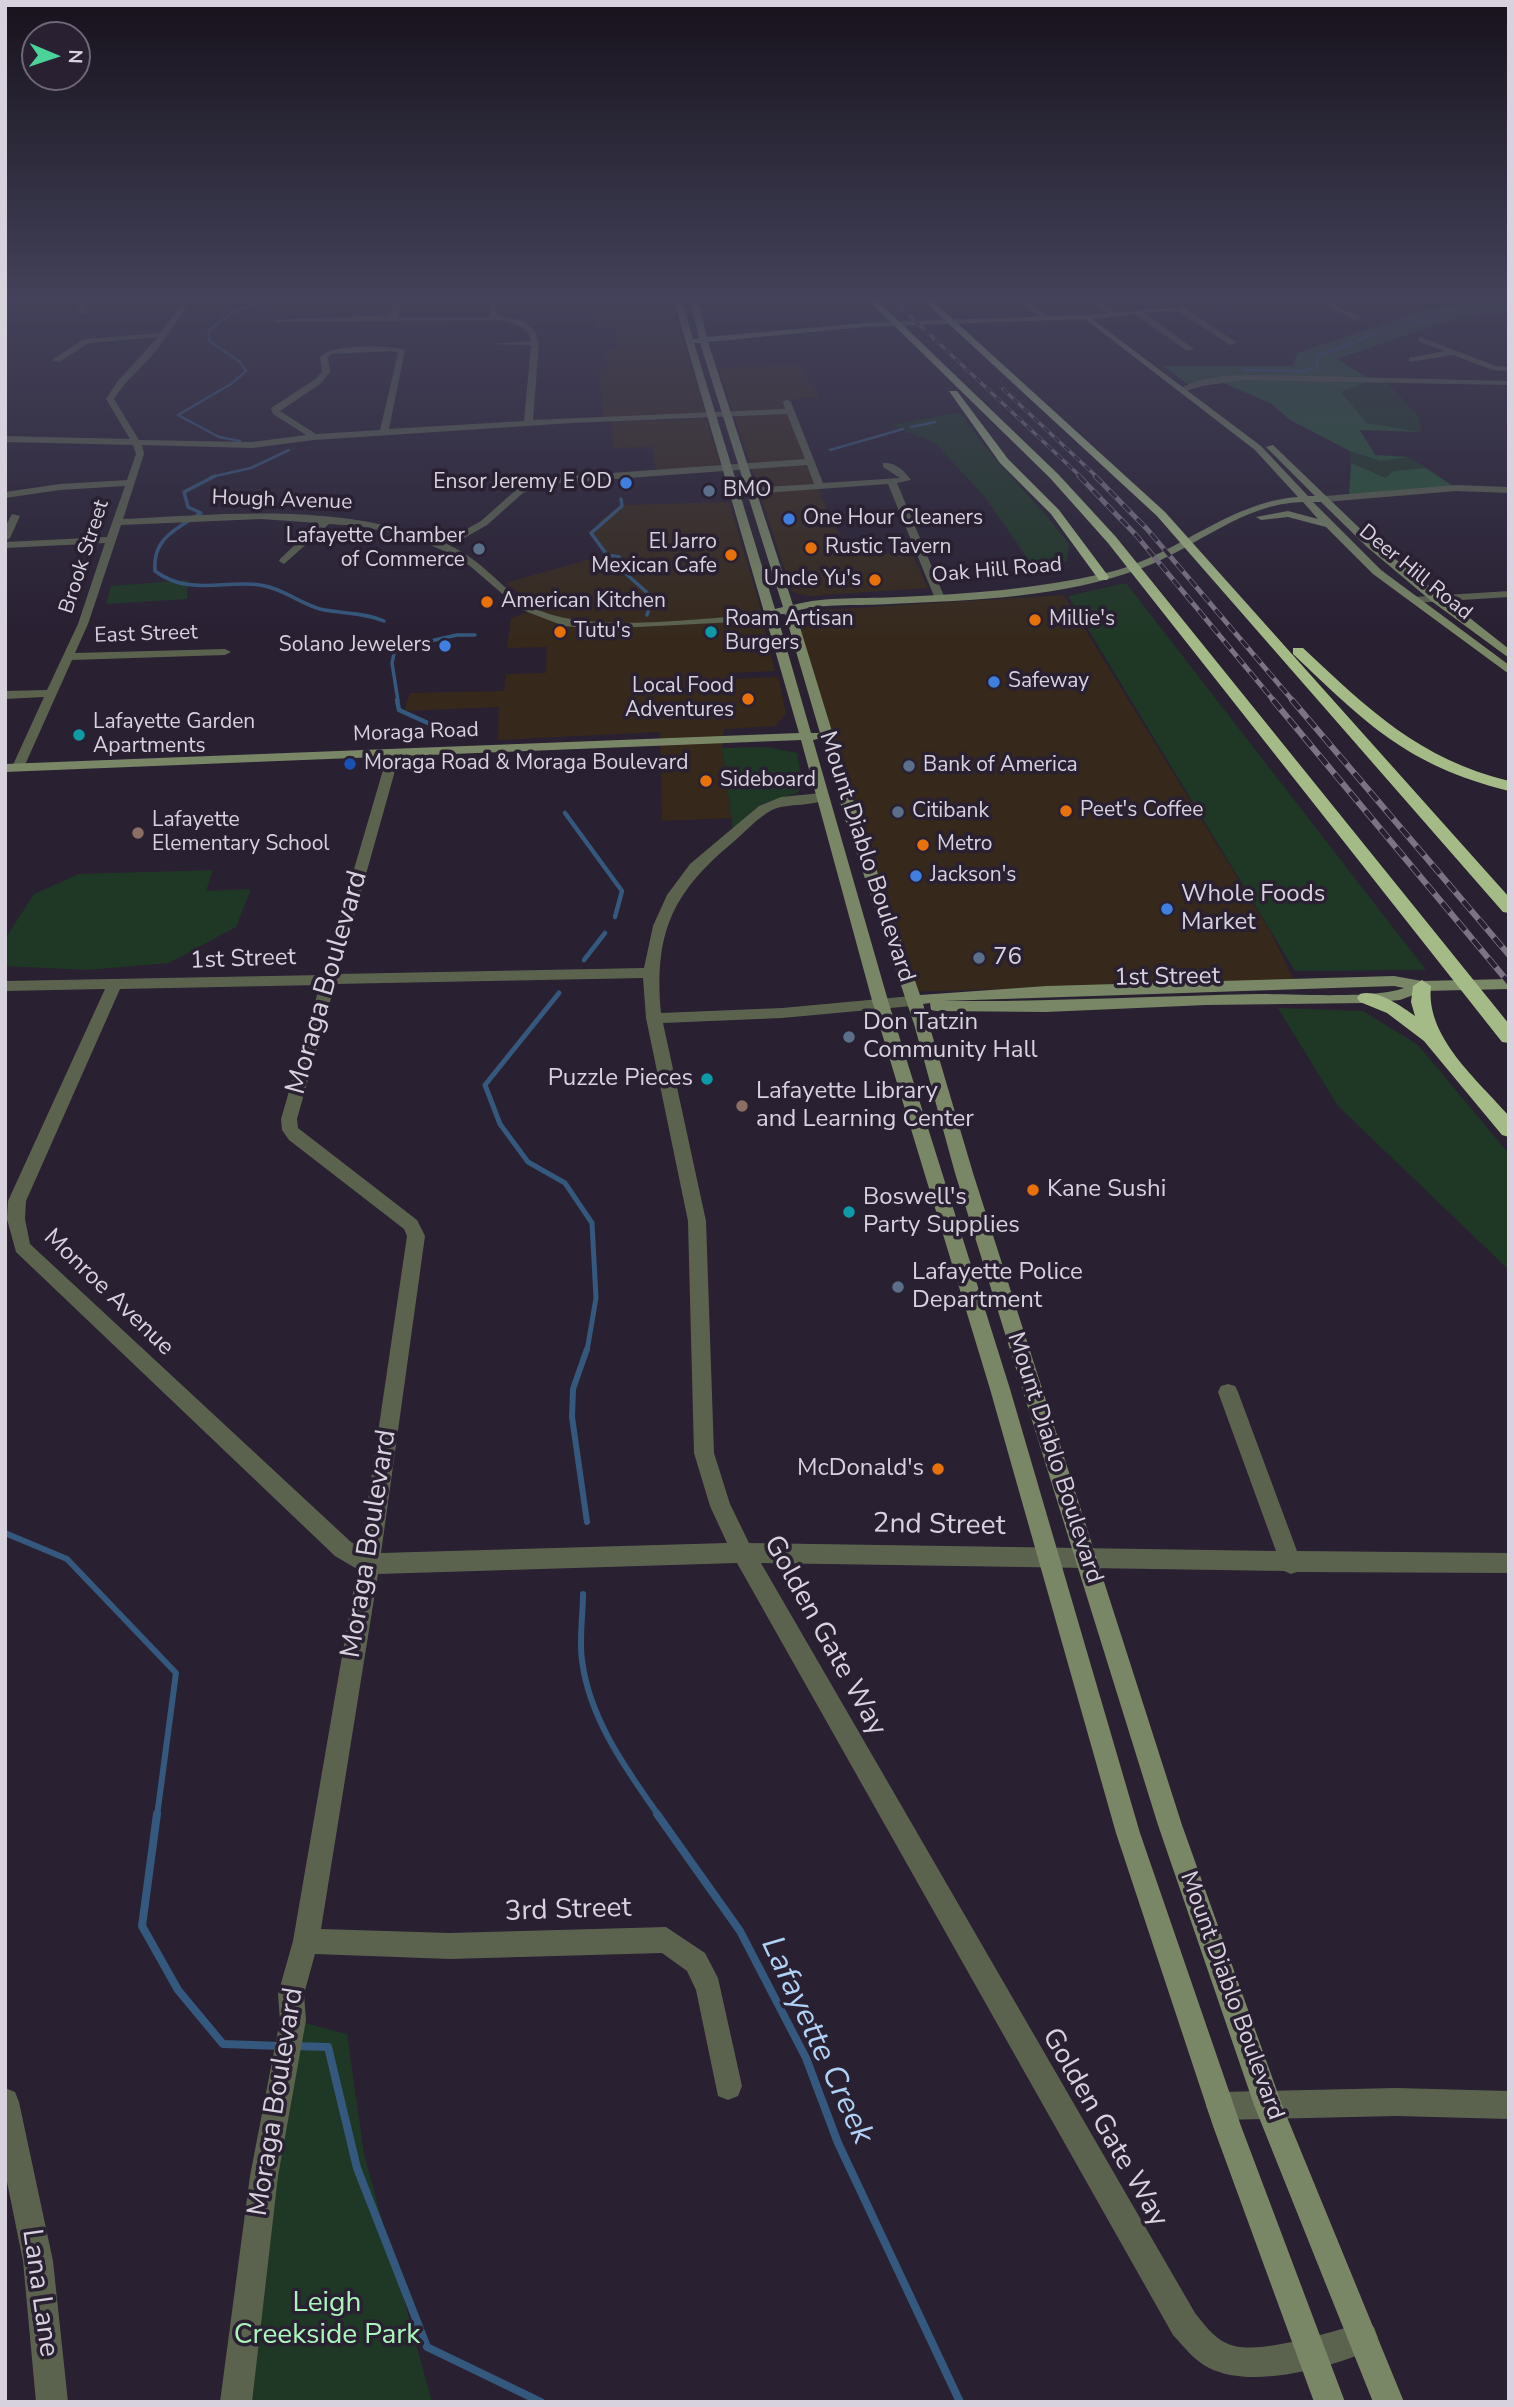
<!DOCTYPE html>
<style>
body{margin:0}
#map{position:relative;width:1514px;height:2407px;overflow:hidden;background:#292032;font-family:"Nunito Sans",sans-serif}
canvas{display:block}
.frame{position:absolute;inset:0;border:7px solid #d8d2df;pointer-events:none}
.north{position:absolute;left:21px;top:21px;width:70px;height:70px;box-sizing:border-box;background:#292032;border:2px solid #6f6777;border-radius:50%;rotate:92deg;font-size:19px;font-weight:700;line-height:28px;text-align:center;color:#d8d2df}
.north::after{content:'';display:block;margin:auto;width:24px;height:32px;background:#4cd39a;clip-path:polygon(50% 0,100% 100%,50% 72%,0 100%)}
</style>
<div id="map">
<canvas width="1514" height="2407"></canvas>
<div class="frame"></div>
<div class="north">N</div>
</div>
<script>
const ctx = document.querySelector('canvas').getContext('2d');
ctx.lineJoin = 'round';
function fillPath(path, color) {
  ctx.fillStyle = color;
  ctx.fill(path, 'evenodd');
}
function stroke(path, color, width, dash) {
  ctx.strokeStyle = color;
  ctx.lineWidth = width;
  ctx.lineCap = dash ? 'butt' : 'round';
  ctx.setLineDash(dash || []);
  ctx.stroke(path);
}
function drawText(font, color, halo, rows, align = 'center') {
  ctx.font = font + ' "Nunito Sans",sans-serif';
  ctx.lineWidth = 7;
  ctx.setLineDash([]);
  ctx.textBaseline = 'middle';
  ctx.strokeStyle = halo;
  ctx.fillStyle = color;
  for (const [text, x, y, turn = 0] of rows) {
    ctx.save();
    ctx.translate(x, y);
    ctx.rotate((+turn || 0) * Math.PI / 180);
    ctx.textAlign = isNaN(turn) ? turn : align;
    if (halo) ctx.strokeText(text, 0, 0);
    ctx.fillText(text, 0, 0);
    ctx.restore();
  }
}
fillPath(new Path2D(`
 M573,301H670L707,414L603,418L599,370L608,369L605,350L617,349L616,328H595L592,302Z
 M798,364L820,398L785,400L804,449L805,461L849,556L911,552L928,588L809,596L792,592L719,368Z
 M703,419L707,421L720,464L717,466L656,471L652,447L613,448L611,422Z
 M729,502L758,599L775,671L729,673L728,679L778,677L786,713L776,726L724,729L722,748L731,818L662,821L660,732L498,740L499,707L404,711L410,693L504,691L506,674L546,673L547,647L507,648L511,618L539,608L506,583L605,555L592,535L600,521L621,505Z
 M1064,595L1270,931L1294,980L905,992L796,618L807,611Z`), '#36291c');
fillPath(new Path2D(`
 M1372,380H1385L1419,417L1422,432L1367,423L1341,392Z
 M960,412C991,461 1035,498 1069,544L1067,561L1039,575L985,497L935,443L891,425Z
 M1350,451L1380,461L1409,457L1426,468L1393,471L1386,478L1351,463Z
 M188,580L187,599L106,604L111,586Z
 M1126,583L1426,970L1295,971L1068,596Z
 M766,747L797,753L803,786L797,793L761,804L733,831L722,748Z
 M213,870L206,891L251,889L236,927L169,963L87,970L5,966V939L34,894L79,874Z
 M1278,1008L1363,1011L1418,1045L1509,1154V1270L1338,1106Z
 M293,2020L347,2034L364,2154L432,2402H236Z`), '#1f3825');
fillPath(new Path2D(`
 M1489,301H1509V312L1459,317L1337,359L1372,380L1341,392L1367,423L1422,432L1360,430L1375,455L1409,457L1380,461L1350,451L1290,420L1272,404L1221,382L1190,386L1163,366H1293L1297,353L1424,310Z
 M1351,463L1386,478L1393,471L1426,468L1456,488L1349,497Z`), '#265534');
stroke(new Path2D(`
 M1395,327L1457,311L1509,306
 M1243,370L1304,371L1317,367L1318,356L1382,331
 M911,427L935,422
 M240,441L219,437L178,415L231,384L246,371L240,362L209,341V330L235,311L270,301
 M830,450L903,429
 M211,477L251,468L289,450`), '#34587e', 2.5);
stroke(new Path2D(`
 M215,476L184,492L188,507L201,513C177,529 152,538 155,571C188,596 223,580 260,585C282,588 299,603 320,609C342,614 363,612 384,621
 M621,499L622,506L591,533L607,555L619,557L625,563L623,571L653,598L647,615
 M398,701L392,663L395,649L457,635H475`), '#34587e', 3.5);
stroke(new Path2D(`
 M397,700L399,710L439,728
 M565,813L622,891L615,917
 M584,960L605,933`), '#34587e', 4.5);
stroke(new Path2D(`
 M559,993L485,1085L500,1124L528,1162L565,1183L592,1223L596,1298L587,1351`), '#34587e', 5);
stroke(new Path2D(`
 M587,1522L572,1417L573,1389L587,1349
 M5,1533L67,1559L176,1673L157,1816
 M583,1594C583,1615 579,1639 582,1660C589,1718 626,1769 659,1816`), '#34587e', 6);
stroke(new Path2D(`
 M157,1814L142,1926L178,1990L223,2044L282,2046
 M657,1814L740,1931L806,2058L838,2143L960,2402
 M295,2046L328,2047L357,2168L427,2347L541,2402`), '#34587e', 8);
fillPath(new Path2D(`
 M74,301H82L86,313H80Z
 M184,301H192C177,317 169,336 155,352C142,368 125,380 114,399L139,440L252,442L306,435L273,414L271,408L314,380L322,372L320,357C331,344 388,345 405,350L389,429L524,421L531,345L490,344L531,341L528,332L518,325L500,320L276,322L272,320L390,315L395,301H403L398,317H490L489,301H497V315C518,320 533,319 539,343L533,420L785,409L783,402L787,399L791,402L823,483L900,478L883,467V463C895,462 904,470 911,480L897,483L944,596L939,599L934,596L888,484L750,494L745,491L750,488L814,484L807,465L545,484L523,493L487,525L450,546C481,559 500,587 527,604C576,636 696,618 756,615L771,611L776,614L756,621L598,629L564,626L520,609L470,566L449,553L411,537L360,526L329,524L284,564L279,561L280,559L318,523L261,519L121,525L88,624L75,653L225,649L231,652L225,655L72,660L24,767L14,770L12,767L44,697L5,699V691L47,690L78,624L105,543L5,548V542L107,537L125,486L60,490L5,498V492L60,484L127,480L136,454L133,445L5,442V436L130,439L106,399L117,382L158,337L89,343L59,362L52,360L84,339L160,333ZM392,351L398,353L380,430L316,434L280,411L320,384L330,372L328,357L331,354ZM787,414L805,459L543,478L517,489L481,521L442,543C342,502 229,514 123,519L144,454L142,445L252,448L314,440L572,423Z
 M1021,301H1029L1050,318L1043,320Z
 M1090,301H1099L1120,315L1113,317Z
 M1319,301H1328L1362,318L1355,320Z
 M1178,307H1184L1237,343L1230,345L1178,311Z
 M1136,311H1142L1194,349L1187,351L1136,315Z
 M1420,337L1496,366L1509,367V371L1492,370L1453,355L1409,362V358L1445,351L1417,341Z
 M1268,375L1509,381V385L1244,380L1202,386L1182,392L1178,390C1203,374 1240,375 1268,375Z
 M1456,485L1509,487V493L1456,491L1325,502L1320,499L1325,496Z
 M12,514L20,516L10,538L5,541V527Z
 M1509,591V597L1414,603L1409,600L1414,597Z
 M394,749L400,753L338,974L644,968L653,926L667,895L690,864L759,806L781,797L822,793L828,797C815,808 789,802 772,810C757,818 744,833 731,844C671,894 654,935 661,1013L782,1008L912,996L920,1001L912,1006L782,1018L663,1023L706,1221L714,1453L730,1504L749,1543L1276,1551L1218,1392L1221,1386L1228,1384L1235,1386L1238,1392L1297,1551L1509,1553V1573L1297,1572L1291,1574L1284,1571L761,1563L1195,2313C1204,2324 1213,2337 1226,2343C1254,2358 1332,2331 1363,2323L1374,2327L1378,2338L1374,2349C1331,2367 1253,2390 1209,2368C1195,2361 1184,2347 1173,2335L737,1563L378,1574L321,1929L450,1933L666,1927L705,1953L718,1978L742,2086L738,2096L728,2100L718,2096L696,1990L687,1971L662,1953L450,1959L315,1954L304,1994L306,2020L278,2176L252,2402H220L250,2176L280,2020L278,1994L293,1941L357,1569L335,1556L16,1252L7,1219L8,1201L105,989L5,991V981L323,975L388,753ZM643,978L646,1018L688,1221L694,1453L710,1506L727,1543L381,1553L425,1236L417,1220L298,1128L297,1119L335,984ZM320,985L281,1119L282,1130L289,1140L404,1229L407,1236L361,1548L351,1542L30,1244L25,1219L26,1201L120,989Z
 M5,2088L15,2092L19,2102L53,2261L68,2402H36L23,2261L5,2172Z
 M1396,2088L1509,2091V2119L1396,2116L1220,2120L1210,2116L1206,2106L1210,2096L1220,2092Z`), '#5b634f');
fillPath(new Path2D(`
 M674,301H682L693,339L699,338L690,301H698L707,337L864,323L1106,314L1254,301L1092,319L1261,446L1308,496H1315L1266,447L1273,445L1375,543L1509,649V658L1430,600L1367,547L1321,502H1313L1381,570L1509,665V674L1373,574L1326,527L1288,517L1261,520L1256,517L1288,511L1318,519L1303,502C1243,503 1196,548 1142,568C1063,598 973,600 890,604C860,606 824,603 795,611L858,816L920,995L1047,986L1394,976L1422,981L1509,979V989L1424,991L1400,1000L1366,1003L1206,1005L1046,1012L936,1011L931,1010L930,1003L923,1004L973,1173L1182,1825L1282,2105L1404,2402H1373L1254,2105L1158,1825L955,1173L914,1024L844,816L822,738L813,740L889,1004L1010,1389L1140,1833L1241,2126L1345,2402H1314L1213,2126L1116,1833L990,1389L873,1004L801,740L5,772V764L799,733ZM1085,319L1255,450L1298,497C1227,502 1174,558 1106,573C1038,589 968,594 899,597C865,599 826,596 793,605L708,342L864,327ZM694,343H700L783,607L775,609ZM782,614H785L820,733H811L777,615ZM1394,986L1404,988C1376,999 1294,994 1260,994C1154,996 1049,1002 943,1001Z`), '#798766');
fillPath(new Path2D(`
 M869,301H878L1058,474L1116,537L1509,1024V1043L1502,1042L1108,543L1050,478Z
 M924,301H933L1165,512L1509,897V913L1503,912L1157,516Z
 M949,391H957L1008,459L1059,510L1109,577L1107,580H1099L1051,514L1000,463Z
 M1293,648H1303C1368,709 1419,759 1509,781V791C1406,765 1367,724 1293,654Z
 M1422,980L1431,986C1425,1037 1478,1080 1509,1116V1137L1502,1135L1424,1041L1387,1013L1360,1002L1357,998L1360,994C1377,989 1401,1006 1415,1016L1411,1002L1413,986Z`), '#a5bb87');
const railFar2 = new Path2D(`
 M894,301L1081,477
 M1003,389L1097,477`);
const railFar1 = new Path2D(`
 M1079,476L1136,535L1274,701
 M1095,476L1147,529L1293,701`);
const rail = new Path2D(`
 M1273,700L1509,983
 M1292,700L1509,955`);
stroke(railFar2, '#7b7483', 3.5);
stroke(railFar1, '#7b7483', 5);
stroke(rail, '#7b7483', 6);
stroke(railFar2, '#292032', 2.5, [7]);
stroke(railFar1, '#292032', 3.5, [10]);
stroke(rail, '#292032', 4.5, [12]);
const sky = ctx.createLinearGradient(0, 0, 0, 638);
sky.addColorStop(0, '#17121c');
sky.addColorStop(0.47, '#43425a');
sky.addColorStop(1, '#43425a00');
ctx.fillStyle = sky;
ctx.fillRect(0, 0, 1514, 638);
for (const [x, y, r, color] of [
 [626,483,7,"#3f7fe0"],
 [709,491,7,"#5c6f8a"],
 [789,519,7,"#3f7fe0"],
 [811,548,7,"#e8710a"],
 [479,549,7,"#5c6f8a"],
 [731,555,7,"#e8710a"],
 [875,580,7,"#e8710a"],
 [487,602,7,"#e8710a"],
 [1035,620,7,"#e8710a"],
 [560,632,7,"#e8710a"],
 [711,632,7,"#0f9aa8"],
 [445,646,7,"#3f7fe0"],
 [994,682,7,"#3f7fe0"],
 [748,699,7,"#e8710a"],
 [79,735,7,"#0f9aa8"],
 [350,764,7,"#1a4fb4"],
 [909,766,7,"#5c6f8a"],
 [706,781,7,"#e8710a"],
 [1066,811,7,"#e8710a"],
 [898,812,7,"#5c6f8a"],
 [138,833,7,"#8d6e63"],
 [923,845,7,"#e8710a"],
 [916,876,7,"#3f7fe0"],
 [1167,909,7,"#3f7fe0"],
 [979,958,7,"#5c6f8a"],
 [849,1037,7,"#5c6f8a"],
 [707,1079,7,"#0f9aa8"],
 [742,1106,7,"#8d6e63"],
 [1033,1190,7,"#e8710a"],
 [849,1212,7,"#0f9aa8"],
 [898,1287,7,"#5c6f8a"],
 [938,1469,7,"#e8710a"]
]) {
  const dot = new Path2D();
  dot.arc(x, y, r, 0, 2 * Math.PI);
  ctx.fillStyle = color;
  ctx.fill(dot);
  stroke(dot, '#292032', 2.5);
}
drawText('21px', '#d8d2df', '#292032', [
 ["Ensor Jeremy E OD",612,483,"right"],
 ["BMO",723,491],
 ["One Hour Cleaners",803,519],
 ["Lafayette Chamber",465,537,"right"],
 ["of Commerce",465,561,"right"],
 ["El Jarro",717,543,"right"],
 ["Mexican Cafe",717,567,"right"],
 ["Rustic Tavern",825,548],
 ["Uncle Yu's",861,580,"right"],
 ["American Kitchen",501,602],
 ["Roam Artisan",725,620],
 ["Burgers",725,644],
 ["Millie's",1049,620],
 ["Tutu's",574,632],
 ["Solano Jewelers",431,646,"right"],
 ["Safeway",1008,682],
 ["Local Food",734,687,"right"],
 ["Adventures",734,711,"right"],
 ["Lafayette Garden",93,723],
 ["Apartments",93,747],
 ["Moraga Road & Moraga Boulevard",364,764],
 ["Bank of America",923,766],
 ["Sideboard",720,781],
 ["Peet's Coffee",1080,811],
 ["Citibank",912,812],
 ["Lafayette",152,821],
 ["Elementary School",152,845],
 ["Metro",937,845],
 ["Jackson's",930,876]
], 'left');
drawText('21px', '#d8d2df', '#292032', [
 ["Hough Avenue",282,501,2],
 ["Brook Street",85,557,-72],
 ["Oak Hill Road",997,571,-5],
 ["Deer Hill Road",1415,573,39],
 ["East Street",146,635,-2],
 ["Moraga Road",416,733,-2]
]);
drawText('24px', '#d8d2df', '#292032', [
 ["Mount Diablo Boulevard",866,857,72],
 ["1st Street",243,960,-2],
 ["1st Street",1167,978,-1],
 ["Monroe Avenue",108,1293,44],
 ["Mount Diablo Boulevard",1054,1458,72],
 ["Mount Diablo Boulevard",1231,1996,70]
]);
drawText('24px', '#d8d2df', '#292032', [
 ["Whole Foods",1181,895],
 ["Market",1181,923],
 ["76",993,958],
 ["Don Tatzin",863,1023],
 ["Community Hall",863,1051],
 ["Puzzle Pieces",693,1079,"right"],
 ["Lafayette Library",756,1092],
 ["and Learning Center",756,1120],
 ["Kane Sushi",1047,1190],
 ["Boswell's",863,1198],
 ["Party Supplies",863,1226],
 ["Lafayette Police",912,1273],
 ["Department",912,1301],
 ["McDonald's",924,1469,"right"]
], 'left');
drawText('28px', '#d8d2df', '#292032', [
 ["Moraga Boulevard",328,983,-74],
 ["2nd Street",939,1526,1],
 ["Moraga Boulevard",370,1544,-81],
 ["Golden Gate Way",824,1636,61],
 ["3rd Street",568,1911,-2],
 ["Moraga Boulevard",277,2102,-81],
 ["Golden Gate Way",1104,2128,60],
 ["Lana Lane",39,2293,82]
]);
drawText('28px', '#abf5bd', '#292032', [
 ["Leigh",327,2304],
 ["Creekside Park",327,2336]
]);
drawText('italic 32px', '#b0d1f6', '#292032', [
 ["Lafayette Creek",816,2041,65]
]);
</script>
